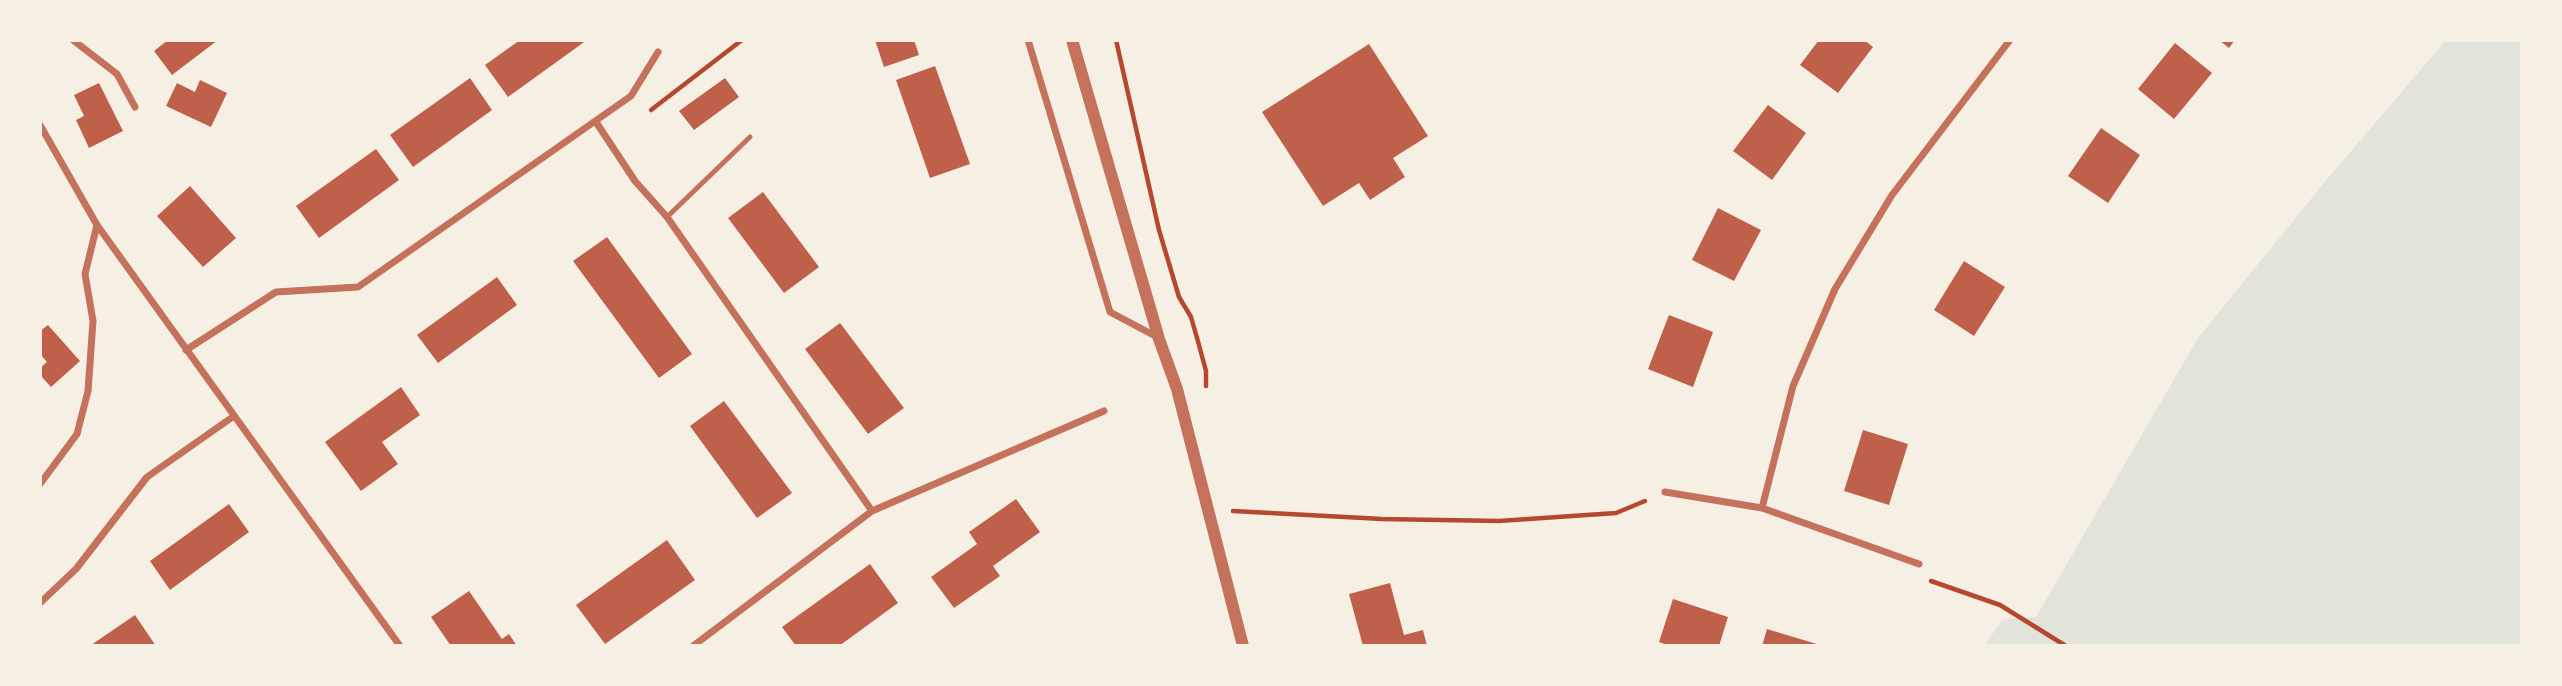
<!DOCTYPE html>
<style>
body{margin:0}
#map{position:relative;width:2562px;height:686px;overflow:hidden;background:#f6efe4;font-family:"Public Sans",sans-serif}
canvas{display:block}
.frame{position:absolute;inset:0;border:42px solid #f6efe4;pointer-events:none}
</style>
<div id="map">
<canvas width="2562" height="686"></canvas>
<div class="frame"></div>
</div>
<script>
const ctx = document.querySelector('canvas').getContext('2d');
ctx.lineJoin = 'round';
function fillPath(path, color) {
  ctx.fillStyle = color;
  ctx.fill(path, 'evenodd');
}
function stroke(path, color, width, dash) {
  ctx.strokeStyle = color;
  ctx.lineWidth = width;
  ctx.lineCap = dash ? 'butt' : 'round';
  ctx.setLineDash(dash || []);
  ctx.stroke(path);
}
fillPath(new Path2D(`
 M2446,40H2522V646H1984L2003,619L2036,617L2198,338L2328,178Z`), '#e2e4dc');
fillPath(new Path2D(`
 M168,40H218L172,75L154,51Z
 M520,40H587L508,97L485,65Z
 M875,40H914L919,55L884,67Z
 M1819,40H1864L1873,47L1838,93L1800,65Z
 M2219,40H2235L2229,48Z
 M2175,43L2212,73L2174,119L2138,89Z
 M1369,44L1428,136L1393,158L1405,177L1370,200L1359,183L1323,206L1262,112Z
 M935,66L970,164L930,178L896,80Z
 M470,78L492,110L413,167L390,135Z
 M725,78L739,97L694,130L679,111Z
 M200,80L227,93L211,127L166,106L177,83L195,92Z
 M99,83L123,131L89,148L76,120L84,116L74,95Z
 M1768,105L1806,133L1772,180L1733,151Z
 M2101,128L2140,155L2108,203L2068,176Z
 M376,149L399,180L319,238L296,206Z
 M190,186L236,238L203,267L157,216Z
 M763,192L819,267L784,293L728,218Z
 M1718,208L1761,230L1734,281L1692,260Z
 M607,237L692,354L659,378L573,261Z
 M1964,261L2005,287L1974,336L1934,310Z
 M497,277L517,305L438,363L417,335Z
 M1669,315L1713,332L1693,387L1648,369Z
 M840,323L904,408L868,434L805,349Z
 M48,325L80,361L51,387L40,375V368L47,362L40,354V331Z
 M401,387L420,415L382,442L398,464L361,491L325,442Z
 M724,401L792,493L757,518L690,426Z
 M1863,430L1908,444L1889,505L1844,491Z
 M1016,499L1040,532L993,566L1000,576L954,608L931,577L977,544L969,532Z
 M229,504L249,532L170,590L150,561Z
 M667,540L695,580L605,644L576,605Z
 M870,564L898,603L839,646H796L782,627Z
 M1390,583L1404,635L1423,630L1427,646H1363L1349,594Z
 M469,591L502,639L509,634L517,646H451L431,617Z
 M1673,599L1728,617L1719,646H1670L1659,642Z
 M135,615L156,646H91L94,643Z
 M1767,629L1820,645V646H1762Z`), '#bf614a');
stroke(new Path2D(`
 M1116,40L1159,230L1179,297L1191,317L1199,345L1206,371V386
 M651,110L742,40
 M1233,511L1382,519L1499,521L1616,513L1645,501
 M1931,581L2000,605L2066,646`), '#b5482f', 4.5);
stroke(new Path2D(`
 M667,217L750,137`), '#c5725c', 5);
stroke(new Path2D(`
 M73,40L117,74L135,107
 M1028,40L1110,312L1159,338
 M596,122L635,181L667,217L872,511
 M40,125L97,225L400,646
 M186,350L276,292L358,287L631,96L658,52
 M40,484L77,434L88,391L93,321L85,274L97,225
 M1665,492L1762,508
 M1919,564L1762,508L1793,386L1835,289L1892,195L2010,40
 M40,603L76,569L147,477L234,416
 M693,646L872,511L1104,411`), '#c5725c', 7);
stroke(new Path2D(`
 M1072,40L1159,339L1177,389L1243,646`), '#c5725c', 12);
</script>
